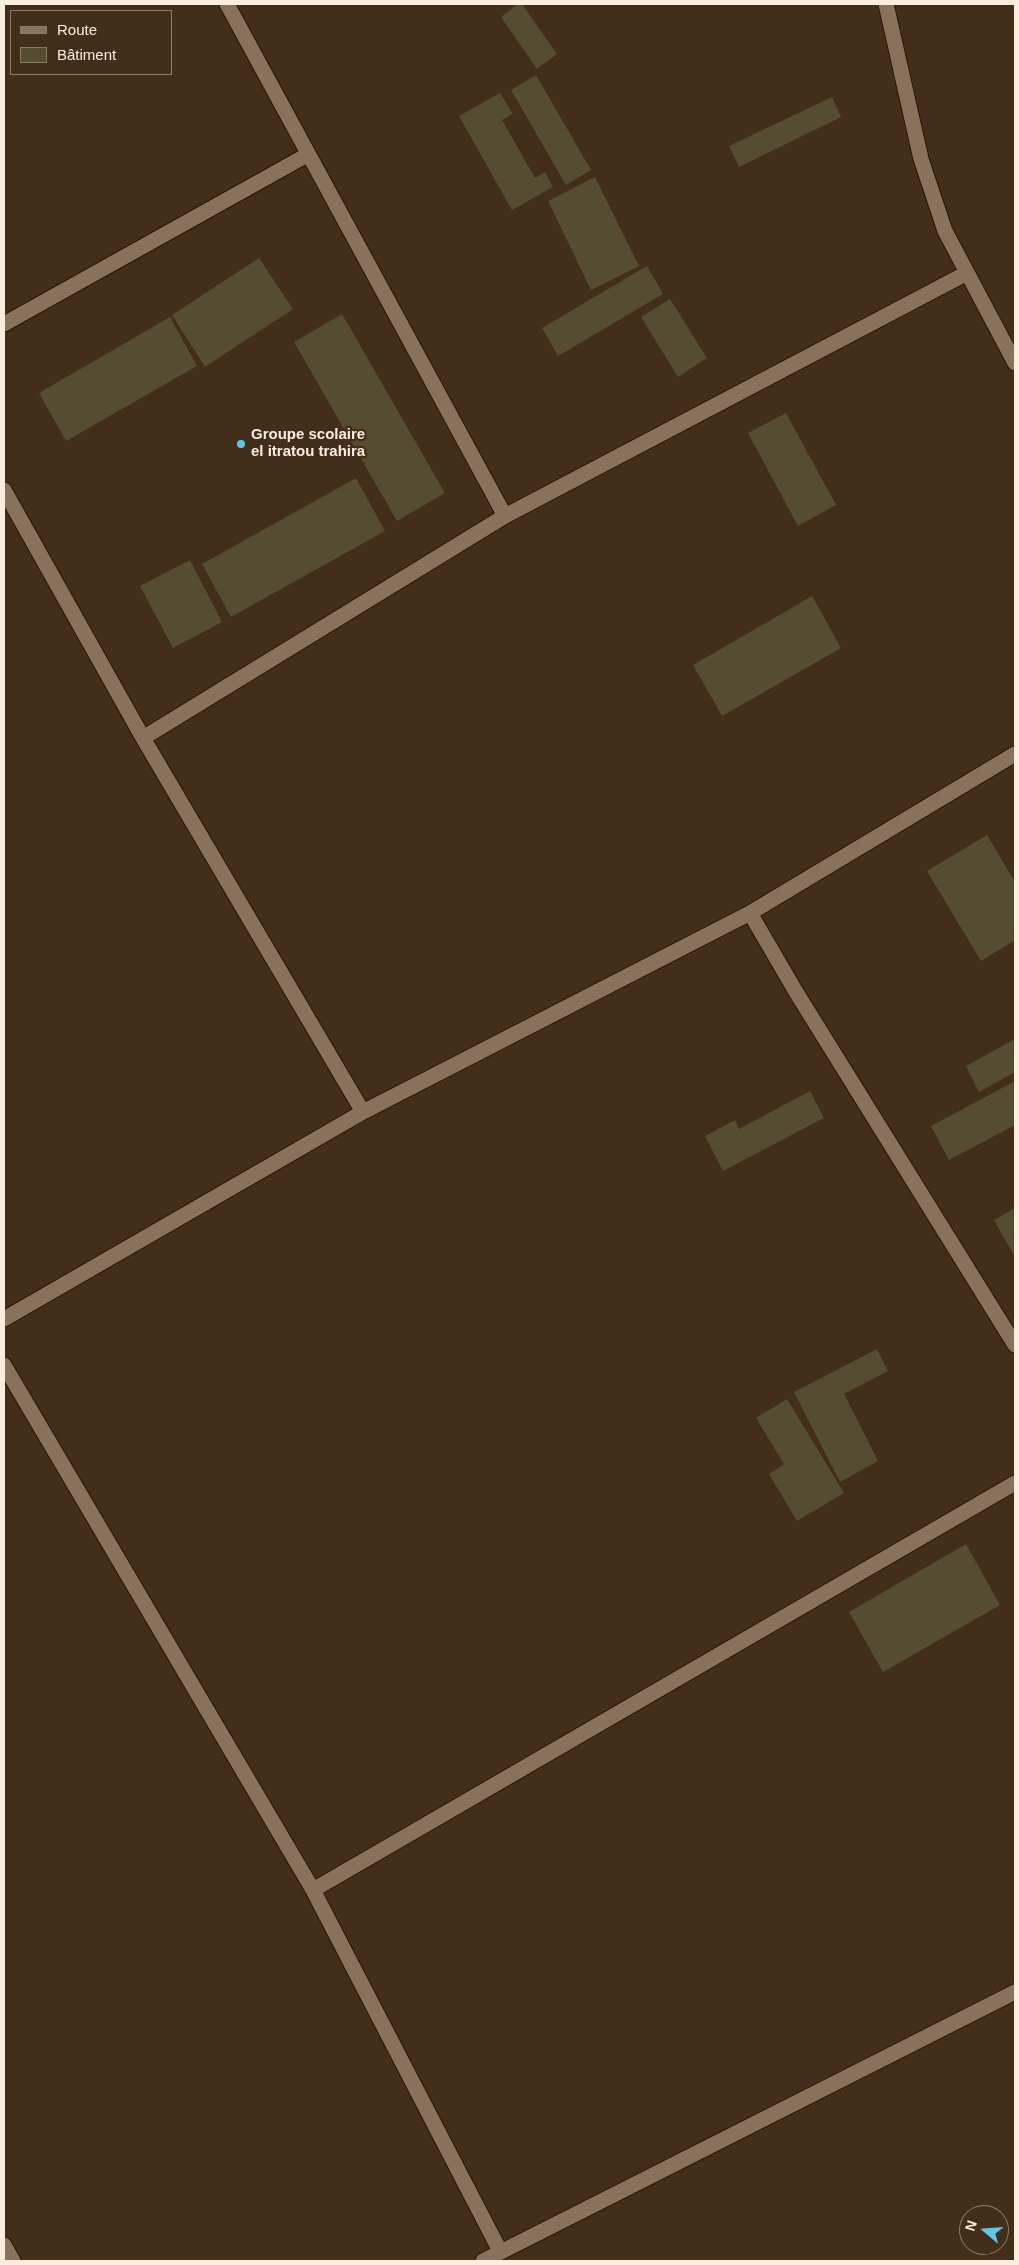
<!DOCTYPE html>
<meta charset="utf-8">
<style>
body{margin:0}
#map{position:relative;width:1019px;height:2265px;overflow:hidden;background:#422e1a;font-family:Arial,sans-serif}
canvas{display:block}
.frame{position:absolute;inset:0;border:5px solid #fbeee1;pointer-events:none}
.legend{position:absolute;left:10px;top:10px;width:162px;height:65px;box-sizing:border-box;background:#422e1a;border:1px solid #8c7b6a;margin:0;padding:6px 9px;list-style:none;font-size:15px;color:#fbeee1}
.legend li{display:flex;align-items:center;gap:10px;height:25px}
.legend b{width:25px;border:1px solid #8c7b6a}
.north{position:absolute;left:959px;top:2205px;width:50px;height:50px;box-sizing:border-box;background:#422e1a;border:1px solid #8c7b6a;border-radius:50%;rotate:288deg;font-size:14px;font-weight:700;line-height:20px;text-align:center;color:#fbeee1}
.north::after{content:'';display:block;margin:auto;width:18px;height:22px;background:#5cc7e8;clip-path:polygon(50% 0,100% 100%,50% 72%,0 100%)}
</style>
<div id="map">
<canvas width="1019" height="2265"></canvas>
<div class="frame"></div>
<ul class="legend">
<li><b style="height:6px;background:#89725c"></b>Route</li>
<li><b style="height:14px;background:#544d31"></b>Bâtiment</li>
</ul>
<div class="north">N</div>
</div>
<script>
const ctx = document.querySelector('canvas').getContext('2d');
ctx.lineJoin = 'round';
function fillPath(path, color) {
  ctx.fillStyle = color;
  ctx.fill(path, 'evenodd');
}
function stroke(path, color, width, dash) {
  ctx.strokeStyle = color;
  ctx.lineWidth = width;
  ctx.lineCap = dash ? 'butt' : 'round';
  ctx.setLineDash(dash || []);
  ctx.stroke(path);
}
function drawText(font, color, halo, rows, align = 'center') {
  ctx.font = font + ' Arial,sans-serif';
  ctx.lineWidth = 4.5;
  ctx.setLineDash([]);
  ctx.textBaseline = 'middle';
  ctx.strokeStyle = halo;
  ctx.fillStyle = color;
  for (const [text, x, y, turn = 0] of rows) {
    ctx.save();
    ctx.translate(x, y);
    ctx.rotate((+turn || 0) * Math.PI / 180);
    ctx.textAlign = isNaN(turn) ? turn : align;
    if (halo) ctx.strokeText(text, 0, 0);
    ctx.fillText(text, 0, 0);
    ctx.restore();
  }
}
fillPath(new Path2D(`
 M518,4H522L557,54L537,69L501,17Z
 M536,75L591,170L566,185L511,90Z
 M500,93L513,114L502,120L535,178L545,172L553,187L512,210L459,116Z
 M832,97L841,117L739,167L729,146Z
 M595,177L639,266L591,290L548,201Z
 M259,258L293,309L205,367L172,315Z
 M647,266L663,294L558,356L542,328Z
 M670,299L707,358L678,377L641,317Z
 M342,314L445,493L397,521L294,342Z
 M170,317L197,366L66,441L39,393Z
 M786,413L836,505L798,526L748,433Z
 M356,478L385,531L231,617L202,564Z
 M190,560L222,622L173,648L140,586Z
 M812,596L841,648L722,716L693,665Z
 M987,835L1015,882V940L981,961L927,871Z
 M1015,1039V1072L979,1092L966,1066Z
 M1015,1081V1125L949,1160L931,1126Z
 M810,1091L824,1118L723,1171L705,1136L735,1120L739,1129Z
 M1015,1208V1257L994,1220Z
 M877,1349L888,1371L844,1394L878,1461L840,1482L794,1392Z
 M787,1399L844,1493L797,1521L769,1474L784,1464L756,1418Z
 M966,1544L1000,1605L883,1672L849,1612Z`), '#544d31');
const minor = new Path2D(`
 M227,4L505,516
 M886,4L921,159L945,231L1015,363
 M4,324L307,155
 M4,490L143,738L363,1112
 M143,738L505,516L967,273
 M750,913L796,992L1015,1345
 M4,1319L363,1112L750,913L1015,754
 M4,1365L313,1890L500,2251
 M313,1890L1015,1483
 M4,2245L13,2261
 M483,2261L1015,1992`);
stroke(minor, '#281603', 17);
stroke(minor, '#89725c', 15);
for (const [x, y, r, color] of [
 [241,444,5,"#5cc7e8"]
]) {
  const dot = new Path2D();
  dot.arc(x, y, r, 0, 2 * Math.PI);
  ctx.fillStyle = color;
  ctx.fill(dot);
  stroke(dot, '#422e1a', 2);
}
drawText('bold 15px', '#fbeee1', '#422e1a', [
 ["Groupe scolaire",251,435],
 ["el itratou trahira",251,452]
], 'left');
</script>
